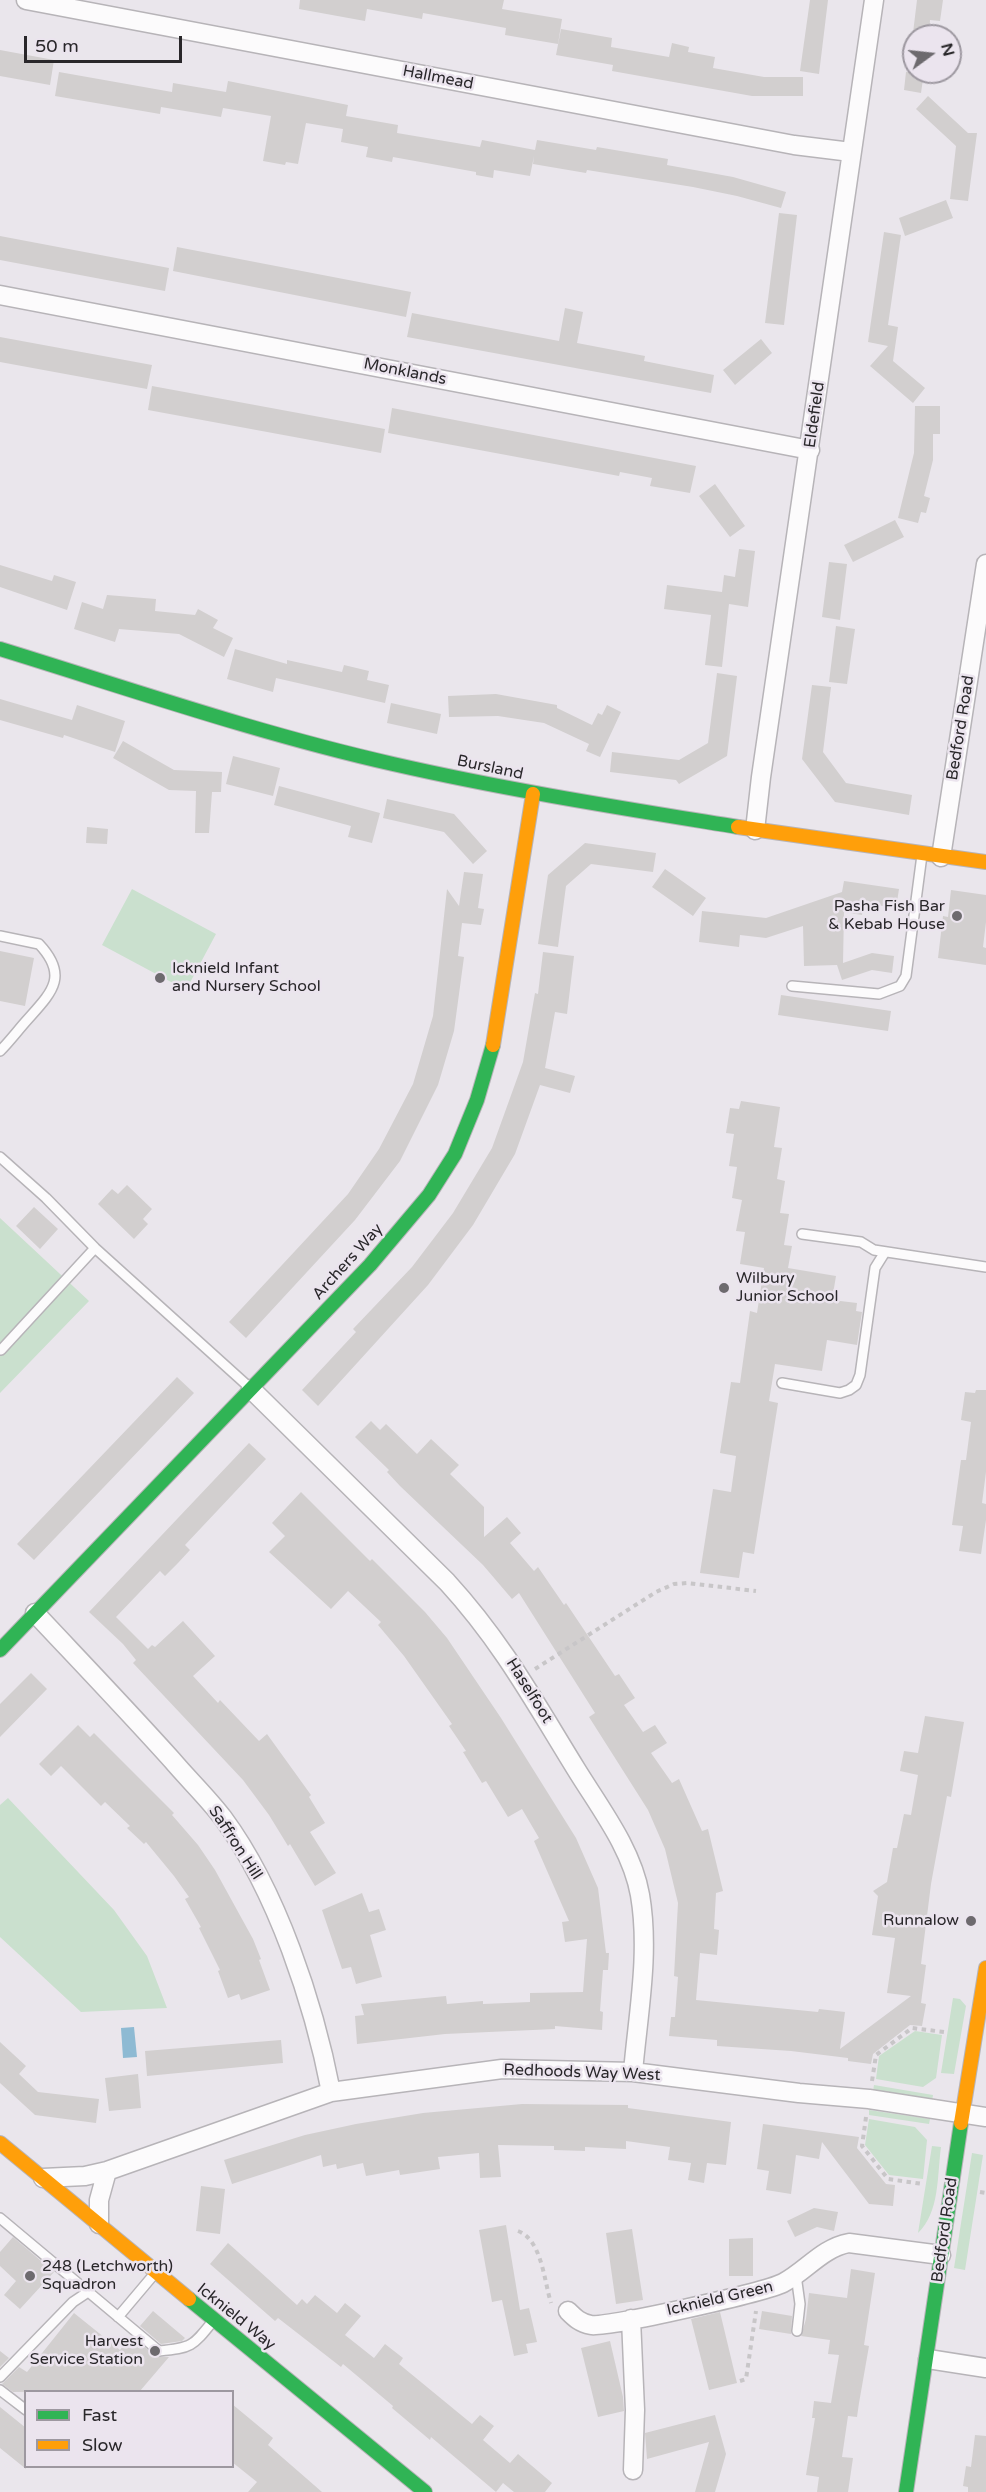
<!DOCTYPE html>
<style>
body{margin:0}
#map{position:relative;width:986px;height:2492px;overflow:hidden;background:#eae6ec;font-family:"Varela Round",sans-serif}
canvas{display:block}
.legend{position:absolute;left:24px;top:2390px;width:210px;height:78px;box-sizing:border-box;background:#ebe4ee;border:2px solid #9d98a0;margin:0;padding:8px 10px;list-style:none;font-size:18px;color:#29272a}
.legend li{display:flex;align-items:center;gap:12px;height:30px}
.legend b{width:30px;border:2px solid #9d98a0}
.north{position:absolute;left:902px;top:24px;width:60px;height:60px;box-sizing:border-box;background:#ebe4ee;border:2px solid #9d98a0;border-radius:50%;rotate:75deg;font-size:16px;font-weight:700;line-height:24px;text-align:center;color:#29272a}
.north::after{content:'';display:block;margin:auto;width:21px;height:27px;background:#6d6a6e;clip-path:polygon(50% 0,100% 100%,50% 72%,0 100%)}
.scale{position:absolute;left:24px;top:36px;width:158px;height:27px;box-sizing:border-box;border:3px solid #29272a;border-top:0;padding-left:8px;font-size:18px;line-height:21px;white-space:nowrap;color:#29272a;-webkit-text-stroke:4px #ebe4ee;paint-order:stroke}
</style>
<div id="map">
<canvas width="986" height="2492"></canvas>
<ul class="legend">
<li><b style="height:8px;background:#30b455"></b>Fast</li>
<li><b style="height:8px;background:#ff9f0a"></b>Slow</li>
</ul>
<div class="north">N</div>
<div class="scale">50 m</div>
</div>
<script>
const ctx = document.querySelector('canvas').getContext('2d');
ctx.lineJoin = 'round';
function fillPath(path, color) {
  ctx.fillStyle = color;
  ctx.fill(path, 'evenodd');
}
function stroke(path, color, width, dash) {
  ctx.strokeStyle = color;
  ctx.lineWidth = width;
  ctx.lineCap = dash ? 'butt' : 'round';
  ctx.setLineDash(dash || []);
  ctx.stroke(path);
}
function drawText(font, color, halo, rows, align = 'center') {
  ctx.font = font + ' "Varela Round",sans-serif';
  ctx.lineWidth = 5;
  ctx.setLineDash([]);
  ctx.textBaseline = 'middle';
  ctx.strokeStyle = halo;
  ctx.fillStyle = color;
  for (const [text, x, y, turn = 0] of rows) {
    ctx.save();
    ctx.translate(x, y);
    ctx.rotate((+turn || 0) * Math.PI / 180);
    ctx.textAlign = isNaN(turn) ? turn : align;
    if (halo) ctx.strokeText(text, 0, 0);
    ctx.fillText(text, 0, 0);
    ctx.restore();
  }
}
fillPath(new Path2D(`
 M132,889L216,934L186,990L102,945Z
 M0,1218L89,1301L0,1393Z
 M8,1798L114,1910L147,1956L167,2008L81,2012L0,1937V1805Z
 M953,1998L960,1999L966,2006L954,2074L941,2073Z
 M915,2031L942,2035L936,2078L923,2087L876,2079L879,2056Z
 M874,2085L933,2095L932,2101L873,2091Z
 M869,2110L930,2119L929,2124L869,2115Z
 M869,2119L915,2127L927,2140L923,2179L889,2175L865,2145Z
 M932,2146L941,2147C937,2176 940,2212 918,2233Z
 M972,2153L983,2155L965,2270L954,2268Z`), '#cae0ce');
fillPath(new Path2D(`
 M134,2027L137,2057L123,2058L121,2028Z`), '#8ebad3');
fillPath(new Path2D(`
 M300,0H504L502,9L562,19L558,44L505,35L506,28L423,13L422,19L367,9L365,21L299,9Z
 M810,0H828L819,74L800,71Z
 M917,0H943L940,21L930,20L929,35L913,33Z
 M561,29L612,38L611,47L669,57L672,43L689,47L688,52L715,57L713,68L764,77H803V96H752L612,71L613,65L556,55Z
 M0,50L54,60L50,85L0,76Z
 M59,72L172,92L173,83L226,92L228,81L348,105L346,116L398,125L397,133L480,147L482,140L535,150L537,140L596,150L597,147L668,159L667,165L733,177L786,192L781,208L737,196L693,187L587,170L586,173L533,164L534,156L530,176L494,170L493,178L476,175V172L393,157L392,162L366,157L368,147L341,142L343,129L306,123L298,164L286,162L285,165L263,161L271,116L223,108L221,117L161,107L160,114L55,96Z
 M906,72H924L921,93L904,90Z
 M928,96L968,133H977L968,201L950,199L956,146L916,109Z
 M946,200L953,218L905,236L899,218Z
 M779,213L797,215L784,325L765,323Z
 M884,232L901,235L888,325L898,327L893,361L925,388L913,403L870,366L888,346L868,342Z
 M0,236L169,268L165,291L0,260Z
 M177,247L411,292L406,317L173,271Z
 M565,308L583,312L577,343L645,356L644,361L714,375L711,393L407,337L412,313L559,341Z
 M0,337L152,365L147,389L0,362Z
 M761,339L772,353L735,385L723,370Z
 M152,386L385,429L381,453L148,410Z
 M915,406H940V434H933V460L924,496L930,498L926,513L921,512L918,523L898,518L914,453Z
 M392,408L696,466L690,493L650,486L652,478L620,472L619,476L388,433Z
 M715,484L745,526L730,537L699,496Z
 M895,520L904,537L853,562L844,545Z
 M739,549L755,551L748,607L729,604L722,667L705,665L711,615L664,609L667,585L722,592L724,575L735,577Z
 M829,562L847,564L840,620L822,617Z
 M0,565L52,581L54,575L76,582L67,610L0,587Z
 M107,595L156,599L155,611L195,615L198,609L218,620L213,628L233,638L224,657L179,634L119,629L115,642L74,629L82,602L103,609Z
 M836,626L855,629L847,684L829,682Z
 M235,649L287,664V660L342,672L344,665L369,671L367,680L389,685L385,703L276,678L273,692L227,679Z
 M717,673L737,676L727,756L679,784L676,780L610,772L612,752L679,760L708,743Z
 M812,685L831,687L823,752L846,783L912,795L909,815L835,802L802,759Z
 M496,694L557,705V708L592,725L598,713L602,715L607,705L621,712L600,757L586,751L589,744L544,723L498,716L449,717L448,696Z
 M0,699L72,720L77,705L125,721L115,752L64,735L63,738L0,720Z
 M391,703L441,714L437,734L387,723Z
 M123,741L174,770L222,772L221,792H212L209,833H195L196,791L169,790L113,758Z
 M233,756L280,768L273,796L226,784Z
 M279,786L380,813L372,843L348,837L351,826L274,805Z
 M387,799L454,814L487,851L473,864L444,832L383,818Z
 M87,827L108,829L107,844L86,843Z
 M585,843L656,853L653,872L591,864L566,886L558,947L538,944L548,875Z
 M665,869L706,898L693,916L652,887Z
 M464,872L483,874L478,908L484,909L481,925L462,923L458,956L464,957L454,1031L438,1085L400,1161L355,1220L246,1338L229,1322L348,1194L379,1149L413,1084L433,1016L447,889L459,906Z
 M844,881L899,889L896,908L864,903L862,915L844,912L843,963L872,953L894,956L892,973L872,970L842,980L837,965L804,966L803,926L766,938L740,935L739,947L699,942L702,911L766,918L842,892Z
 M951,890L986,895V922L983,947L986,948V965L938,958L943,916L948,917Z
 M0,951L34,958L25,1006L0,1001Z
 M543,952L574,956L567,1014L555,1012L545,1068L575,1076L570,1093L540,1085L515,1154L473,1225L428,1285L318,1406L302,1390L356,1332L353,1329L412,1267L453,1213L492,1148L523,1062L535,993L538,994Z
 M781,995L891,1011L888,1031L778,1015Z
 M741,1101L780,1107L774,1147L782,1148L777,1179L785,1181L780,1213L789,1214L784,1245L792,1246L788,1268L836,1276L832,1300L857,1303L856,1311L862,1312L857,1345L827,1340L822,1371L775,1364L769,1401L778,1403L754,1554L743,1552L739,1578L700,1573L713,1489L731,1492L736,1456L720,1453L731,1382L740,1383L750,1311L757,1313L764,1268L740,1264L745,1232L736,1231L742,1200L732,1198L737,1167L729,1166L734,1134L726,1133L730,1108L739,1109Z
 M127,1185L152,1209L143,1219L148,1224L134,1239L98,1204L112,1189L118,1194Z
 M34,1207L58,1229L40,1249L16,1226Z
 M177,1377L194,1393L34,1560L17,1544Z
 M976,1390H986V1472L982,1503L986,1504V1520L981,1554L959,1551L963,1526L952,1525L961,1460H966L971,1422L961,1420L965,1392L975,1393Z
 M371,1421L380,1430L386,1424L417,1454L431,1439L459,1465L450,1474L484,1507V1537L507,1517L521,1533L510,1543L534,1571L538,1567L564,1605L566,1603L615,1676L619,1674L635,1698L624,1705L643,1732L655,1725L667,1743L651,1753L672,1783L679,1779L702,1831L708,1829L723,1891L716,1893L714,1929L719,1930L717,1955L700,1953L696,2000L818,2012L819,2009L845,2012L840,2049L911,1996L887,1993L895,1938L872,1935L878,1896L873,1891L887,1882L893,1848H897L904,1814L911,1815L918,1775L900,1771L904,1751L918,1753L925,1716L964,1722L951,1797L947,1796L931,1884L921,1964L926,1965L921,2003L926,2004L922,2026L910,2025L873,2054L871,2064L848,2061V2058L791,2051L717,2046V2040L669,2036L671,2017H675L678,1977L674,1976L678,1903L665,1849L648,1810L589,1717L595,1713L519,1593L512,1599L483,1565L400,1486L387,1472L389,1470L355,1437Z
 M249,1443L266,1459L185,1545L190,1550L178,1563L165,1576L160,1571L116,1617L148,1649L152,1645L155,1647L183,1621L215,1656L193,1676L218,1703L220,1700L259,1741L267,1734L311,1795L309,1797L325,1823L310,1832L336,1873L315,1886L290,1844L288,1846L269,1815L243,1780L133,1663L136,1660L123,1644L89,1612Z
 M301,1492L370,1561L372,1559L425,1612L447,1638L501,1718L576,1838L598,1888L606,1953H609L608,1970H603L600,2011L603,2012L602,2030L555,2026V2029L445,2034L357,2044L355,2016L364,2015L361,2004L446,1996L447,2004L483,2001V2004L530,2002V1993L583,1992L587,1939L565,1942L562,1922L569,1921L534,1841L539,1838L522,1809L508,1817L486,1781L482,1783L463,1752L466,1751L449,1726L452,1724L404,1656L378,1625L381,1622L348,1591L331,1609L269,1552L285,1536L272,1523Z
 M31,1673L47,1689L0,1737V1704Z
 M78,1725L90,1737L94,1733L174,1813L172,1815L198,1845L215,1870L253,1939L261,1959L259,1960L270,1990L241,2000L239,1994L228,1998L218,1971L220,1970L199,1928L201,1927L185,1899L189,1897L174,1876L146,1842L144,1844L127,1828L130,1826L105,1802L101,1806L61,1766L51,1776L39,1764Z
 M362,1893L369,1912L379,1909L386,1930L370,1935L382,1977L356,1984L351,1967L342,1969L322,1910Z
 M281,2040L283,2063L147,2076L145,2051Z
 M0,2042L26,2066L19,2074L38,2092L99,2099L96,2123L35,2115L0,2083Z
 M138,2074L141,2108L109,2111L105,2078Z
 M522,2104L628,2105V2108L731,2122L726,2165L707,2163L704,2183L688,2180L691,2163L668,2160L670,2147L626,2141V2149L585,2147V2151L554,2150V2146L498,2145L501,2177L480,2178L479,2153L438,2157L440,2169L400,2175L399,2170L366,2176L363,2163L337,2169L336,2164L323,2167L321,2155L232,2184L224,2160L305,2135L356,2124L423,2113Z
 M763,2124L859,2137L857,2148L886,2184L895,2185L893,2206L869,2204L822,2142L819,2159L796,2155L791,2194L766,2190L769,2171L757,2169Z
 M201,2186L225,2189L220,2234L196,2231Z
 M814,2208L838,2212L834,2231L817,2227L795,2237L787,2221Z
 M506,2225L520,2310L529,2308L537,2342L526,2344L528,2353L514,2356L502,2300L492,2302L479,2230Z
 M632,2229L643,2300L616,2304L606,2233Z
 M13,2237L54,2272L20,2309L4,2295L16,2281L0,2266V2252Z
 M753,2238V2276H729V2239Z
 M228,2243L297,2305L302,2299L307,2304L315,2295L337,2313L345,2303L361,2316L345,2335L374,2358L385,2344L403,2358L399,2364L472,2424L480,2415L494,2426L483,2440L510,2463L518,2454L552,2483L545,2492H514L503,2483L496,2492L431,2437L430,2440L392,2408L393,2406L343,2364L341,2367L278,2318L275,2321L210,2264Z
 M851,2269L875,2273L864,2345L869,2346L859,2403L857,2417L848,2416L842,2457L853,2458L848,2492H817L819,2477L806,2475L815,2418H812L814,2401L831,2403L839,2355L828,2354L830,2340L801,2336L806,2319L809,2293L847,2298Z
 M153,2311L185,2338L182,2341L161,2344L140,2326Z
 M762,2311L792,2316L791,2334L759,2329Z
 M720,2312L737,2383L709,2390L691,2319Z
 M74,2313L120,2350L131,2336L157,2357H169L140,2391L13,2392L2,2384L19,2367L27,2372Z
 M610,2341L623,2397L624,2411L598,2417L581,2348Z
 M0,2351L9,2358L0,2367Z
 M232,2404L273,2438L268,2445L322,2492H248L257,2482L232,2462Z
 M0,2407L26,2428V2469L0,2448Z
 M715,2415L726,2454L715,2492H695L709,2442L647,2459L645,2433Z
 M975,2435L986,2436V2492H968V2487L963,2486L966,2466L971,2467Z`), '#d2cfcf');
const lane = new Path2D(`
 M0,936L39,944C69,976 52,992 28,1019C18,1030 10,1041 0,1051
 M792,986L879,994L900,986L906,976L922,855
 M0,1157L46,1198L95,1248L249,1387
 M802,1234L861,1242L874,1250L986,1267
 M1,1350L95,1248
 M782,1383L840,1393L849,1390L856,1385L860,1375L875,1268L885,1252
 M0,2218L159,2351C192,2348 193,2346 213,2321
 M796,2275L800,2304L797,2331
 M118,2317L156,2272
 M0,2377L73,2302L88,2292
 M0,2390L26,2410`);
const street = new Path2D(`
 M26,0L794,145L851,152
 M0,295L810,450
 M755,830L761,777L874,0
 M941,857L986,564
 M251,1389L447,1582C502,1642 534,1701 576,1769C600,1808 632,1849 640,1895C650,1953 638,2014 633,2072
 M35,1613C81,1662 127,1710 172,1760C188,1779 208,1798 223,1818C277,1891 314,2004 331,2092
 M43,2178L85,2176L107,2171L331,2092L502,2069L633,2072L799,2093L869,2099L986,2117
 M99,2224V2200L107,2171
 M568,2311C575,2318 580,2323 591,2325C607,2328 765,2292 783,2283C806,2271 822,2248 849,2243L941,2255
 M631,2319L635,2410L633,2470
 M928,2359L986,2368`);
const fast = new Path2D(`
 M0,649C130,689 260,734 393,764C507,790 622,808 738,827
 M0,1650L370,1265L429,1195L455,1154L477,1100L493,1045
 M189,2299L425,2492
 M906,2492L961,2123`);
const slow = new Path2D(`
 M738,827L986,862
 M493,1045L533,794
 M961,2123L986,1968
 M0,2143L189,2299`);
stroke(lane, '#b7b4b8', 12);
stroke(street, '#b7b4b8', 21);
stroke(fast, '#b7b4b8', 16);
stroke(slow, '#b7b4b8', 16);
stroke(new Path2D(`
 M535,1669L656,1592L674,1584L687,1583L756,1591
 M872,2081L876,2055L912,2028L944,2032
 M866,2117L862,2146L888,2179L923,2184
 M980,2192L986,2193
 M518,2231C542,2240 544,2281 551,2303
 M740,2381L746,2379L756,2311`), '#c8c6c8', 4, [4.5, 4.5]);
stroke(lane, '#fcfbfc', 9);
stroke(street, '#fcfbfc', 18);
stroke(fast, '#30b455', 14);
stroke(slow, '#ff9f0a', 14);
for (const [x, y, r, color] of [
 [957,916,6,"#6d6a6e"],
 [160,978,6,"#6d6a6e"],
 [724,1288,6,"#6d6a6e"],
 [971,1921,6,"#6d6a6e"],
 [30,2276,6,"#6d6a6e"],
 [155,2351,6,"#6d6a6e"]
]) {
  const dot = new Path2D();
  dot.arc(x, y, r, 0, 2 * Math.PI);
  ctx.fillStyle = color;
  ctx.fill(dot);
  stroke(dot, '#ebe4ee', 2);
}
drawText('16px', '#29272a', '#ebe4ee', [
 ["Hallmead",438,78,11],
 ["Monklands",405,372,11],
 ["Eldefield",815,415,-82],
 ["Bedford Road",961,728,-81],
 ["Bursland",490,768,12],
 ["Archers Way",348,1262,-48],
 ["Haselfoot",529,1691,58],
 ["Saffron Hill",235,1843,57],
 ["Redhoods Way West",582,2073,2],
 ["Bedford Road",945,2230,-82],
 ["Icknield Green",720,2299,-13],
 ["Icknield Way",236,2317,39]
]);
drawText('16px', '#29272a', '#ebe4ee', [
 ["Pasha Fish Bar",945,907],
 ["& Kebab House",945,925],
 ["Icknield Infant",172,969,"left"],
 ["and Nursery School",172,987,"left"],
 ["Wilbury",736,1279,"left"],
 ["Junior School",736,1297,"left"],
 ["Runnalow",959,1921],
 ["248 (Letchworth)",42,2267,"left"],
 ["Squadron",42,2285,"left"],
 ["Harvest",143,2342],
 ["Service Station",143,2360]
], 'right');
</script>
